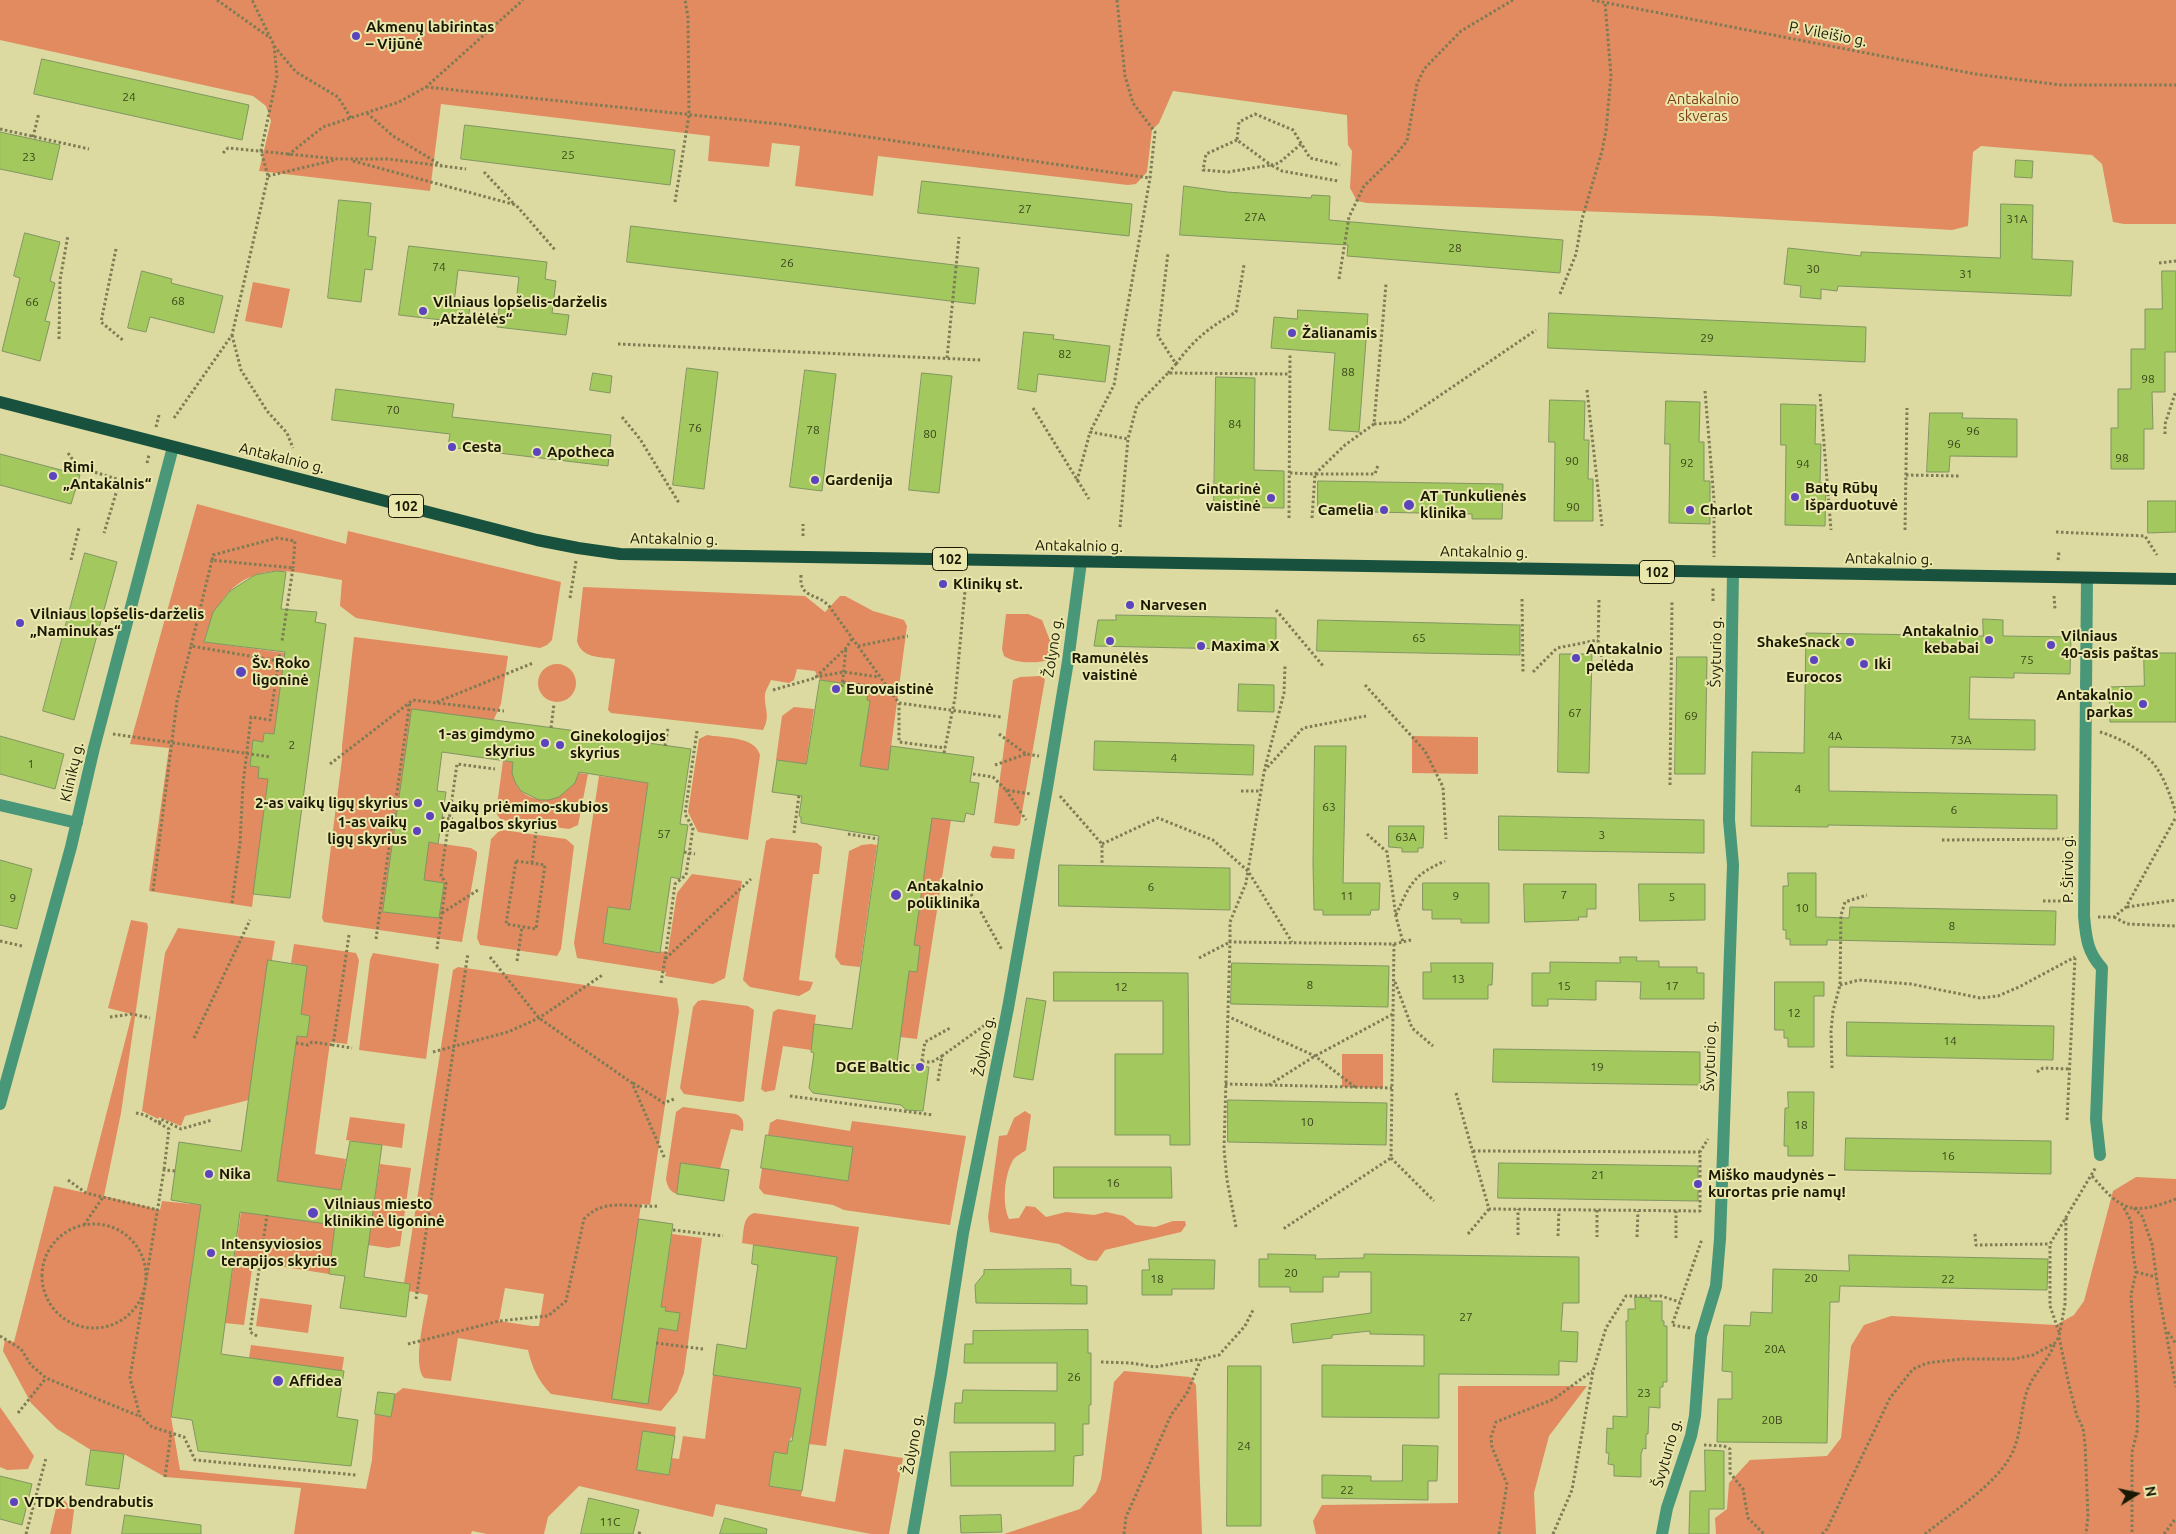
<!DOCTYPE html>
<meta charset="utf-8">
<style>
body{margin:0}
#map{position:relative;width:2176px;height:1534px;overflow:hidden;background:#dcdaa0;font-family:Ubuntu,sans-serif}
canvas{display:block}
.north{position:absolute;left:2111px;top:1469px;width:50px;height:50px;-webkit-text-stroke:4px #e9e7ac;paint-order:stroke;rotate:80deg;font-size:14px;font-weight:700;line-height:20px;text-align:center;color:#191803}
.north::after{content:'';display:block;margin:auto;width:18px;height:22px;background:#191803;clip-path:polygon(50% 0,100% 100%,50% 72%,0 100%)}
</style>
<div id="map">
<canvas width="2176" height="1534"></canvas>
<div class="north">N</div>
</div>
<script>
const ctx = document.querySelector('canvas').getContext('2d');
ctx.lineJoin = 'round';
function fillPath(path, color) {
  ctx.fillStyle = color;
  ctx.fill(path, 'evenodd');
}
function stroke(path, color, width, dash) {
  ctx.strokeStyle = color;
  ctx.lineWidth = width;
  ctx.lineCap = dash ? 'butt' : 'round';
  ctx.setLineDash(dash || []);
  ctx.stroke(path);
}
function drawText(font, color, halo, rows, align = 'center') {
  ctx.font = font + ' Ubuntu,sans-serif';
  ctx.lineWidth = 4;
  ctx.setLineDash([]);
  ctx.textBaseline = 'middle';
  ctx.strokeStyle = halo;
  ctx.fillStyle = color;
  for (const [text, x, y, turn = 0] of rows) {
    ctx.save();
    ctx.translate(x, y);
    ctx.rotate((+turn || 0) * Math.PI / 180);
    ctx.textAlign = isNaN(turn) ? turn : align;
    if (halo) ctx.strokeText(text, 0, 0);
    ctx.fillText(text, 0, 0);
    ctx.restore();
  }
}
fillPath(new Path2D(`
 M0,0H2176V224H2124L2113,222L2102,164L2092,155L1981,146L1973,152L1968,226L1952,230L1712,216L1367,203L1357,201L1350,188L1352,151L1348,145L1347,115L1173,91L1159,123L1152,130L1147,172L1136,184L1128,185L878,156L873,196L795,186L800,146L772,143L769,167L708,161L710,136L441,104L430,191L259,171L271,121L266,106L253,96L0,40Z
 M253,282L290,289L282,328L245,321Z
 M197,504L346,544L348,531L561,582L552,640L547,645L540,648L356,618L340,606L342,580C322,577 299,571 278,571C235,572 213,604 204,642L285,653L274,734L264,733L263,742L253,741L250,765L259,767L268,779L252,907L149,891L169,748L130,744Z
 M583,587L805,596L825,612L840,596H845L873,611L904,620L907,626L888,770L860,766L870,701L867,700L869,687L820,680L815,671L797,669L794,680L789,683L771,680C769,685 765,691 765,695C764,709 771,715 763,730L611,713L608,710L615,659C600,657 581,658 577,641Z
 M1006,614H1028L1042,620L1051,643L1048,660C1036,664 1014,663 1004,656L1002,649Z
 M354,637L508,656L501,704L493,721L412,710L383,912L439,918L444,884L423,880L429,842L471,848L477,852V856L462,942L324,922L322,918L342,759V746Z
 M538 683a19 19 0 1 1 38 0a19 19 0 1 1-38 0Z
 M1040,676L1045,679L1020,824L1017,826L994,823L1013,680L1020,677Z
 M794,707L814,709L806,764L776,760L782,716Z
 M707,735C723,738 755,736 760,755L748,840L698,832L688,812L699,739Z
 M1412,736L1478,737V774L1412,773Z
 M503,761L513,762C507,805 562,814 579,773L588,774L578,825L569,829L501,820L496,813Z
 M599,776L648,783L630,910L608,907L603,943L640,950L668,952L677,893L692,874L742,881L725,978L713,984L665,976L666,972L577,958L574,943Z
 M928,817L951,820L917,1039L900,1037L909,971L917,972L920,946L914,945L929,841Z
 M503,830L566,839L574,846L561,949L557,956L480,945L477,938L491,839L498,832Z
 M771,838L817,843L822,847L819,874H813L799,980L813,982L810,990L799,996L750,987L743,980L766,841Z
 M871,844L877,845L860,967L841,965L835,957L849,851L862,845Z
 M993,846L1015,849L1014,859L992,858L990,855Z
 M131,920L147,923L148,927L121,1113L104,1196L160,1210L162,1201L201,1205L171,1417L180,1470L366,1489L372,1460L375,1414L391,1417L395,1394L403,1388L676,1427L675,1436L643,1431L637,1470L669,1475L672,1458L679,1459L683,1436L705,1439L713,1375L801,1388L793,1435L789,1441L787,1454L774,1452L769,1486L802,1491L801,1496L835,1502L844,1449L903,1458L889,1534H871L716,1504L713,1517L579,1486L548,1517L544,1534H487L472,1531L471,1534H294L301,1488L165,1477L124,1454L91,1450L57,1429L31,1403L3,1351L5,1340L14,1342L54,1186L86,1193L132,1014L108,1008Z
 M178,928L275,941L249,1100L185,1116L181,1126L159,1117L158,1119L142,1111L165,953Z
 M294,944L356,953L359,960L347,1044L330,1042L315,1154L346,1159L341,1190L277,1181L297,1036L307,1037L310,1016L301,1014L307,966L291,963Z
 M373,953L439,964L426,1059L359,1050L370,960Z
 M458,967L677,998L679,1011L650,1205L641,1204L613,1398C627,1376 663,1332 666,1307H661L672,1234L702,1238L684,1373L677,1392L661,1411L551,1394C538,1381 532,1367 528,1350L458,1338L451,1381L424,1378C412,1364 425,1314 428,1295L409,1291L410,1284L404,1283L453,970ZM505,1288L544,1294L539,1326H532L499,1321Z
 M703,1000L748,1006L754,1010L744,1101L740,1102L684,1094L680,1088L693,1007L698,1001Z
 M778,1009L816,1015L811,1050L783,1046L775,1090L765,1092L761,1089L773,1012Z
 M1342,1054H1383V1088L1342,1087Z
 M683,1107L736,1114C744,1118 744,1123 743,1131L731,1129L720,1169L681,1163L677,1194C670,1192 667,1186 666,1179L676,1112Z
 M1025,1111L1031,1115L1026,1150C1022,1153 1016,1156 1013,1160C1004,1176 1002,1204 1009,1219L1019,1218L1026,1206L1035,1207L1046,1217L1066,1212L1094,1215L1106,1212L1124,1216L1136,1225L1155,1227L1173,1221H1185L1186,1225L1181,1232L1105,1250L1097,1261L1088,1260L1059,1244L990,1232L988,1217L999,1136L1007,1135L1014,1118Z
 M350,1117L405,1124L402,1148L346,1140Z
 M777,1119L850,1131L852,1121L966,1136L950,1225L844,1210L833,1205L764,1194L759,1188L762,1168L848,1181L853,1147L768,1135L770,1123Z
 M380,1164L411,1168L400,1246L388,1248L368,1245Z
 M2136,1177L2176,1179V1534H1716L1715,1518L1727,1509L1729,1483L1750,1460L1827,1456L1841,1438L1851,1346L1864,1325L1891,1316L2056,1325L2074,1315L2084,1301L2113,1191Z
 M241,1212L335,1225L329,1274L253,1262L244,1325L225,1323Z
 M754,1213L859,1227L826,1446L809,1444L837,1258L742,1243C744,1233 742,1217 754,1213Z
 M260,1298L312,1305L308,1333L256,1326Z
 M251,1345L344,1357L342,1371L249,1358Z
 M1124,1371L1190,1377L1196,1385L1202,1534H1004L1080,1509L1096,1492L1101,1479L1114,1382Z
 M1458,1386H1587L1549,1436L1534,1493L1536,1534H1316L1313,1521L1322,1505L1458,1503Z
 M0,1407L34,1456L28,1469L7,1470L0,1467Z
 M59,1495L74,1510L71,1534H50Z`), '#e28a60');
const building = new Path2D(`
 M42,59L249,105L242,140L34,94Z
 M465,125L675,150L670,185L461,159Z
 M0,132L60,145L52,180L0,169Z
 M2016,160L2033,161L2032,178L2015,177Z
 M922,181L1132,204L1129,236L918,213Z
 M1184,186L1227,192L1311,198L1312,195L1330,196L1329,220L1563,240L1560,273L1347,256L1348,245L1180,235Z
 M339,200L371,203L368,236L376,237L372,270L365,269L361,302L328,298Z
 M2001,204L2033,205L2032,259L2073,261L2071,296L1838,286L1837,291L1821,289V299L1800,297L1801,286L1784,284L1788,248L1861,256V252L2000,258Z
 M631,226L979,268L975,304L627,262Z
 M25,233L60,242L50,281L55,283L45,321L50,322L40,361L2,351L20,278L14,276Z
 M409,246L547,262L545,279L556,281L552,313L569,315L566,335L497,327L499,308L515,310L519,277L458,270L454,303L470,305L468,323L399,315Z
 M142,271L172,279L171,283L223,296L214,333L150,317L146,332L128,328Z
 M2162,271H2176V352H2165V392H2152L2153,429H2144V469H2111V428H2118V389H2131V349H2145V309H2162Z
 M1298,310L1368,314L1359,432L1329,430L1335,353L1271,348L1274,317L1297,319Z
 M1549,313L1866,327L1865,362L1548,348Z
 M1024,332L1054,335L1053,339L1110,346L1105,382L1038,374L1036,392L1018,389Z
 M687,368L718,372L704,489L673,485Z
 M805,370L836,374L822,491L790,487Z
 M593,373L612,376L610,393L590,390Z
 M922,373L952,376L939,493L909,490Z
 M1216,377L1255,378L1254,470L1284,471V508L1214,507Z
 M336,389L454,404L452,417L611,435L608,466L448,447L450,434L332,420Z
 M1550,400L1585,401L1584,440H1589L1588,479H1593V521H1554L1555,442H1549Z
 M1666,401L1700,402L1699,442H1704V481H1710V524L1669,523L1670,444H1665Z
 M1781,404L1816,405L1815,444H1821L1820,483H1826L1825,526L1785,525L1786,445H1781Z
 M1930,413H1963L1962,418L2017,419V457L1950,456L1949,472H1927Z
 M0,454L80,475L71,504L0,485Z
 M1318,481L1503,484L1502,519H1472V514L1318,511Z
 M2148,501H2176V532L2148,533Z
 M85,553L117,562L74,720L43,711Z
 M277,571L286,572L281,609L317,612L315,622L326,624L290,898L253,894L268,779L258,778L259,767L250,766L253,740L263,742L264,733L274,734L285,652L204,642L213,612L230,591L255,575Z
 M1116,615L1276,618V650L1094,646L1098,620H1116Z
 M1983,619L2003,620V636L2071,637L2070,674L2014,673V678L1970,677L1969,719L2035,720V750L1829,747V791L2057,795V829L1828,825V827L1751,826L1752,752L1804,753L1806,633L1983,636Z
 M1318,620L1520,625V655L1317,651Z
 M2144,653H2176V722H2110L2109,687L2144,686Z
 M1560,654H1592L1589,773L1558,772Z
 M1677,657H1707L1705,774H1675Z
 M820,680L869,687L867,700L870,701L860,766L888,770L891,746L974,757L970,782L979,783L974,815L966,813L964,822L932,818L914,945L920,946L917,972L909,971L897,1063L929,1067L923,1111L906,1110L901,1105L813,1093L809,1088L814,1053L811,1052L814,1024L852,1029L879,836L801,823V817L799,816L802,796L772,792L777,760L806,764Z
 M1239,684L1274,685V712L1238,711Z
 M412,709L584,732V734L691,749L680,824L688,825L680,879L671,877L660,953L603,943L608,907L630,910L648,783L579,772L575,783L559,797L549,800H539L521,791L515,782L512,773L513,762L442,752L437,791L446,792L438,844L429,842L424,880L444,883L439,918L383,912Z
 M0,736L64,754L55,789L0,774Z
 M1095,741L1254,745L1253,775L1094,770Z
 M1315,746H1346L1343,883H1380L1379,910H1371L1370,915H1323V910H1314L1313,863Z
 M1499,816L1704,820V853L1499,850Z
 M1389,826H1424L1423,848H1418V852H1402V848L1389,847Z
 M0,860L32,869L17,929L0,925Z
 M1059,865L1230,868V910L1059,906Z
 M1788,873H1816V917L1849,918L1850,907L2056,911L2055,945L1827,940V945H1790V939H1786V930H1783V886H1788Z
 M1423,883H1489V923H1461V919H1432V910H1423Z
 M1524,884H1596V909H1587V917H1578L1579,920L1525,922Z
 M1639,884H1705V920L1640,921Z
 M1620,957H1637L1636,961H1659V967H1697V973H1704V999H1640L1641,982L1596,981V1000L1548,999V1006H1532V973H1550V962L1620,963Z
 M268,960L307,966L301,1014L310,1016L307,1037L297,1036L277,1181L341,1190L350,1141L382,1145L364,1277L410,1284L406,1317L340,1308L345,1276L329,1274L335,1225L240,1212L221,1354L344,1371L337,1417L358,1420L351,1466L198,1451L192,1420L171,1417L201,1205L171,1200L179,1142L241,1151Z
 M1232,963L1389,966L1388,1007L1231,1004Z
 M1431,963H1493L1492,985H1488V999H1423V972H1431Z
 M1054,972L1188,973L1190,1145H1170V1135H1115V1054H1163V1001H1054Z
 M1775,982H1824V996H1814V1047H1788V1038H1784V1030H1775Z
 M1027,998L1046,1001L1033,1080L1014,1077Z
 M1847,1022L2054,1026L2053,1060L1847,1056Z
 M1494,1049L1700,1052V1085L1493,1082Z
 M1788,1092H1814L1813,1156H1788V1146H1784L1785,1108H1788Z
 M1228,1100L1387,1103L1386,1145L1228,1142Z
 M766,1135L853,1147L848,1181L761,1168Z
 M1846,1138L2051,1141V1174L1845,1170Z
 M681,1163L729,1170L724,1201L677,1194Z
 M1499,1163L1698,1166V1201L1498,1198Z
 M1054,1167H1171L1172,1198H1054Z
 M639,1219L673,1224L661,1307H666L665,1311L680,1313L677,1331L659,1328L648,1404L612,1399Z
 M754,1245L837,1257L802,1491L769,1486L774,1452L787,1454L789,1441H792L801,1388L713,1375L717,1344L746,1349L758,1265L752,1264Z
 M1268,1254L1316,1255L1315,1259L1364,1258V1254L1579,1257V1303H1563L1561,1331L1578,1332L1577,1362L1559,1361V1375L1439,1374V1418L1322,1417V1365L1424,1366V1335L1370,1334V1331L1332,1335V1338L1293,1343L1291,1324L1371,1313V1272H1339V1277H1323V1292H1290V1287H1259V1259H1268Z
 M1849,1255L2048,1259L2047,1290L1840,1286L1839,1302H1830L1827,1443L1717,1442L1718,1399H1732V1372L1722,1371L1724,1325L1750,1326L1751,1312L1772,1313L1773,1269L1849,1271Z
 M1149,1259L1215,1260L1214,1289H1172V1295H1142V1270H1149Z
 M1071,1269V1285L1087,1286V1304L976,1303L975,1285L984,1274V1270Z
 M1635,1297L1650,1298V1301H1662V1321H1664V1326H1667V1382H1663V1387H1660V1408L1649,1407L1648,1434H1646V1449L1643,1448L1641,1454V1477L1614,1476V1465L1608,1464L1609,1453H1606L1607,1428L1613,1429V1416L1627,1417L1626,1321H1628V1309H1635Z
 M1088,1330V1353H1091V1405H1089V1424H1083V1455L1074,1456L1073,1486H951L950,1452L1055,1451V1423H954L955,1403H962L963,1390L1057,1391V1363H964L965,1344H973V1331Z
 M1228,1366H1261V1526H1227Z
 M378,1392L395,1394L391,1417L375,1414Z
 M643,1431L675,1436L669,1475L637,1470Z
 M1403,1445L1438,1446L1437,1481H1428V1500L1322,1498V1475L1371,1476V1481H1402Z
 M91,1450L124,1454L119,1489L86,1485Z
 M1705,1450L1724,1451V1509H1709V1534H1689L1690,1491H1705Z
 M0,1476L32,1484L22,1525L0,1519Z
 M589,1498L639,1510L633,1534H581Z
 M125,1515L201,1525V1534H122Z
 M1001,1515L1002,1532L961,1533L960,1516Z
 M725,1518L767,1529L766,1534H720Z`);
fillPath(building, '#a2c85e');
stroke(building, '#819562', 1);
stroke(new Path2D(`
 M217,0L269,37
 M1117,0L1125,76L1133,103L1155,132L1150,178L1114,385L1090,432L1128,439
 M1592,0L1975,74L2061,85H2176
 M274,46L296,72L338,97L351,118
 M426,87L779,124L1150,178
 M367,113L393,136L441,165
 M0,129L89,149
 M33,137L39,113
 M1237,140L1206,154L1203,170L1228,172L1271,165L1282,171L1338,181
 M1301,144L1279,163L1271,165L1237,140L1239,122L1255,114L1293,130L1310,158L1340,165
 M223,153L228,148L338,159H388L466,169
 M288,155L323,127L399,102L426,87L523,0
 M353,161L516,205L556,251
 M484,172L515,205
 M268,176L335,160
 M675,202L689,115L688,17L685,0
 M116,249L101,322L124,341
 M2159,263L2176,261
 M1339,279L1349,217L1364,186L1393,158L1407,141L1417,84L1424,69L1461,31L1513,0
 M1560,294L1576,254L1582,219L1602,151L1606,131L1611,76L1605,2
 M232,335L241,370L267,411L287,433L293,448
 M59,339L60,280L68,235
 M618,344L981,360
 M947,358L959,237
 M1176,364C1194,339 1210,327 1236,312L1244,265
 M1168,373L1176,364L1158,336L1168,253
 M1587,390L1602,526
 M1705,391L1714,500V557
 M1820,394L1831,530
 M1033,408L1089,499
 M622,417L640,439L679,503
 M174,418L232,335L268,176L261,151L277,76L274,45L252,0
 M1374,424L1401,422L1536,330
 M156,427L159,415
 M2165,434V424L2176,391
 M68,453L78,467L120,480L104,533
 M147,463L149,455
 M1290,473L1315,474L1345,445L1374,424L1386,284
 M1906,475L1960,476
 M1077,481L1090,432
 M1289,518L1290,354
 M1312,518L1315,474H1375L1378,465
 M1120,527L1128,439L1137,405L1168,373L1290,374
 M1905,530L1907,408
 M2056,532L2145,536L2157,555
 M803,536V524
 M71,560L79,528
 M212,560L213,555L277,538L295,541L293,568
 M2058,560L2059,552
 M801,575C799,599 816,592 829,606L899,703V742L945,748
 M2054,596L2055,609
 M570,598L576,561
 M1522,599L1523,672
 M1599,600L1598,648L1604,662
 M1713,601V586
 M1276,610L1324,667
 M858,646L908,636
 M279,661L191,646L212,560L293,568L282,641
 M1533,672L1557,648L1598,640
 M815,677L844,672L879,677
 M843,682L888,689
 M1365,685L1425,751L1443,787L1446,839
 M842,687L846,648
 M773,690L815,678L846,648L852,639
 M437,702L533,663
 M899,703L1001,717
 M551,728L554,704
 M2100,732C2118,737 2145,751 2156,767C2165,779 2171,798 2176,813
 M113,734L271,757
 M999,734L1026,754L1039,756
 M665,746L668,728
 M944,753L955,698L965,591
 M330,764L413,700L504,711
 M995,765L1026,754
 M1264,771L1303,728L1366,716
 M973,774L993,777L1006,790L1031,794
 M1670,785L1672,600
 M1006,790L1026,820
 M1241,791H1260
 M1060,796L1102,844V865
 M442,818L453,819
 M794,833L799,795
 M848,834L878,839
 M1367,834L1387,852L1396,917L1403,942
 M1942,840L2072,839
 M1102,844L1158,818L1213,840L1248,871L1292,942
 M684,852L695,854
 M516,861L545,865L536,929L506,924Z
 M532,863L536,832
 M153,891L177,701L191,646
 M971,894L1002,950
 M2043,901H2070
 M232,903L240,843L243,784L251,717L270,720L280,652
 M2127,907L2176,900
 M442,913L478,890
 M1396,915C1410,884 1413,875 1445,861
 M2098,917H2114L2126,907L2176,817
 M2114,917L2127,924L2176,926
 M349,935L333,1045L352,1048
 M376,939L410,701
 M0,941L22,946
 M1394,944L1411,940
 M437,949L446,883L441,876L457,764L495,769
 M490,957L539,1018L632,1083L665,1159
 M1199,958L1230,942V922L1246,883L1264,772L1284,693L1285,666
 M665,959L675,884L686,875L693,828L685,814L697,731
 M517,961L522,927
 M1395,982L1412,1028L1433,1046
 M661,983L665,959L751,879
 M1840,985L1859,980L1911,984L1980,998L1998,996L2019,987L2075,957
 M1227,1016L1315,1056L1355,1087
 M110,1017L132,1014L150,1018
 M194,1038L250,920
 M296,1043L308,1045L312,1042L333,1045
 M433,1052L508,1032L539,1018L604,974
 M922,1062H932L942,1056
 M921,1066L925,1042L950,1028
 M1832,1068L1831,1031L1833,1011L1840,985L1841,915L1845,902L1867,895
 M2037,1072L2043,1068L2070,1069
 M938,1081L942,1056L989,1022
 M633,1083L664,1103L674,1099
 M1225,1084L1392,1088
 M1269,1085L1315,1056L1393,1014
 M1456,1093L1489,1209L1700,1211V1152L1708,1139
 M790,1096L933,1115
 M136,1113L145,1115L169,1129L164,1170
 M2067,1120L2075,958
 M159,1123L161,1119L181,1129L212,1120
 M1473,1151L1700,1152
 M1391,1158L1434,1201
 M175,1171L164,1170L130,1378L140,1416L152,1427L184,1437L195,1460L356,1475
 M2092,1176C2122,1211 2131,1216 2176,1199
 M68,1180L86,1193L158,1210
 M2124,1208L2131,1221L2133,1253L2136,1272L2131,1295L2138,1405L2137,1432L2132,1452V1534
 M2134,1208L2142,1216L2152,1244L2158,1289L2176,1387
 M1597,1210V1237
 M2066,1218L2065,1304L2059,1337L2069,1385L2077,1416L2083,1428L2085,1444L2088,1516L2086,1534
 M42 1276a52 52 0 1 1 104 0a52 52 0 1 1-104 0Z
 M84,1225L103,1197
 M1236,1227L1227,1180L1224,1149L1230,942L1394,944L1391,1158L1283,1229
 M673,1230L723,1236
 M1468,1234L1489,1209
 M1975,1234L1976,1245L2050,1244
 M1518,1235V1209
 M1558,1236L1559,1210
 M1637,1237L1638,1211
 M1676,1238V1211
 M2136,1272L2156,1277
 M416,1299L468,953
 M1690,1328L1672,1325L1702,1239
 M2059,1332L2050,1306V1244L2096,1167
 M2168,1332L2176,1344
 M0,1336L21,1349L31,1365L46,1378L139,1416
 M257,1336L250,1332L267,1215
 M656,1343L703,1349
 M408,1344L499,1321L548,1316L566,1301L584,1219C604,1197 630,1208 657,1206
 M1101,1362L1131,1363L1155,1367L1200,1359
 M18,1413L46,1378
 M1704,1445L1724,1446L1730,1449V1473L1743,1489L1748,1518L1764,1534
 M165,1477L171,1433
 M26,1534L46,1458
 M639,1534L640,1531
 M1124,1534L1126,1517L1171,1415L1187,1393L1201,1359L1219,1355L1245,1326L1254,1308
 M1499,1534L1507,1484L1492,1447L1491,1437L1496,1422L1554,1399L1592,1371
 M1553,1534L1572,1490L1593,1371L1606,1328L1626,1296H1661L1680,1302
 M1822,1534L1827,1529L1890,1398L1913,1369L1927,1363L1961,1359H2014L2033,1355L2055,1343L2059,1337
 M1925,1534C1952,1512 2004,1480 2015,1446C2022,1427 2021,1404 2029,1386C2037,1370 2049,1359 2055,1343
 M2164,1534L2176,1518`), '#7e7c54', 3, [2.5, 2.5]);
stroke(new Path2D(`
 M2087,578L2084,916C2086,937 2087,952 2102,968L2096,1119L2100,1155
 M0,805L77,823
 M0,1104L71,847L94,748L173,447
 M913,1534L941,1374L963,1233L1008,1008L1048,782L1068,661L1081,562
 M1662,1534L1667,1508L1691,1436L1695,1416L1701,1336L1716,1286L1720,1239L1733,865L1729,820L1733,572`), '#499779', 12);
stroke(new Path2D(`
 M0,402L537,540L578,548L620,554L2176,579`), '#18513d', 12);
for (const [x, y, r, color] of [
 [356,36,5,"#5b45be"],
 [423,311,5,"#5b45be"],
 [1292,333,5,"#5b45be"],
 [452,447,5,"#5b45be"],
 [537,452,5,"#5b45be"],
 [53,476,5,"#5b45be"],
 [815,480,5,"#5b45be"],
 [1795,497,5,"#5b45be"],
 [1271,498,5,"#5b45be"],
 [1409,505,6,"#5b45be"],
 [1384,510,5,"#5b45be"],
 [1690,510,5,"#5b45be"],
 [943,584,5,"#5b45be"],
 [1130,605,5,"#5b45be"],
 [20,623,5,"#5b45be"],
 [1989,640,5,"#5b45be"],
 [1110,641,5,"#5b45be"],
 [1850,642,5,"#5b45be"],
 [2051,645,5,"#5b45be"],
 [1201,646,5,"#5b45be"],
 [1576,658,5,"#5b45be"],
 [1814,660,5,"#5b45be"],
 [1864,664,5,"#5b45be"],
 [241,672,6,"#5b45be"],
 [836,689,5,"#5b45be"],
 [2143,704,5,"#5b45be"],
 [545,743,5,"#5b45be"],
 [560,745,5,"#5b45be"],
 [418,803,5,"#5b45be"],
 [430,816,5,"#5b45be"],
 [417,831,5,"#5b45be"],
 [896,895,6,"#5b45be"],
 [920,1067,5,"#5b45be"],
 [209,1174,5,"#5b45be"],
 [1698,1184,5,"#5b45be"],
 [313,1213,6,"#5b45be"],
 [211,1253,5,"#5b45be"],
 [278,1381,6,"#5b45be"],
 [14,1502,5,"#5b45be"]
]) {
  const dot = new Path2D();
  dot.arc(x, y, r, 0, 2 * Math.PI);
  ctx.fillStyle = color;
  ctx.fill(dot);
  stroke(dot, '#e9e7ac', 2);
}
drawText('12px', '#3b441a', null, [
 ["24",129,97],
 ["25",568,155],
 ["23",29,157],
 ["27",1025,209],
 ["27A",1255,217],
 ["31A",2017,219],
 ["28",1455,248],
 ["26",787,263],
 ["74",439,267],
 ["30",1813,269],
 ["31",1966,274],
 ["68",178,301],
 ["66",32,302],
 ["29",1707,338],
 ["82",1065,354],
 ["88",1348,372],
 ["98",2148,379],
 ["70",393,410],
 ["84",1235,424],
 ["76",695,428],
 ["78",813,430],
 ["96",1973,431],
 ["80",930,434],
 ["96",1954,444],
 ["98",2122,458],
 ["90",1572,461],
 ["92",1687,463],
 ["94",1803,464],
 ["90",1573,507],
 ["65",1419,638],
 ["75",2027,660],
 ["67",1575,713],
 ["69",1691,716],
 ["4A",1835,736],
 ["73A",1961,740],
 ["2",292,745],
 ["4",1174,758],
 ["1",31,764],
 ["4",1798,789],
 ["63",1329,807],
 ["6",1954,810],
 ["57",664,834],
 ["3",1602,835],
 ["63A",1406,837],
 ["6",1151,887],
 ["7",1564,895],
 ["11",1347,896],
 ["9",1456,896],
 ["5",1672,897],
 ["9",13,898],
 ["10",1802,908],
 ["8",1952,926],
 ["13",1458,979],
 ["8",1310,985],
 ["15",1564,986],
 ["17",1672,986],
 ["12",1121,987],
 ["12",1794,1013],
 ["14",1950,1041],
 ["19",1597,1067],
 ["10",1307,1122],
 ["18",1801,1125],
 ["16",1948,1156],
 ["21",1598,1175],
 ["16",1113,1183],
 ["20",1291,1273],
 ["20",1811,1278],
 ["18",1157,1279],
 ["22",1948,1279],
 ["27",1466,1317],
 ["20A",1775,1349],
 ["26",1074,1377],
 ["23",1644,1393],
 ["20B",1772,1420],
 ["24",1244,1446],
 ["22",1347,1490],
 ["11C",610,1522]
]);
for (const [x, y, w] of [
 [406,506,35],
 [950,559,35],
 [1657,572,35]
]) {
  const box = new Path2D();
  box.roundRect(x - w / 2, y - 11.5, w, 23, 4);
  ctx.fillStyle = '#e9e7ac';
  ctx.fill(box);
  stroke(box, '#191803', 1);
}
drawText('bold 14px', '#191803', null, [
 ["102",406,506],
 ["102",950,559],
 ["102",1657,572]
]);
drawText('bold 15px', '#191803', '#e9e7ac', [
 ["Akmenų labirintas",366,27],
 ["– Vijūnė",366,44],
 ["Vilniaus lopšelis-darželis",433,302],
 ["„Atžalėlės“",433,319],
 ["Žalianamis",1302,333],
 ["Cesta",462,447],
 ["Apotheca",547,452],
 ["Rimi",63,467],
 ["„Antakalnis“",63,484],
 ["Gardenija",825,480],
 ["Batų Rūbų",1805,488],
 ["Išparduotuvė",1805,505],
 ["Gintarinė",1261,489,"right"],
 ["vaistinė",1261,506,"right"],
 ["AT Tunkulienės",1420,496],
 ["klinika",1420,513],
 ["Camelia",1374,510,"right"],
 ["Charlot",1700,510],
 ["Klinikų st.",953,584],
 ["Narvesen",1140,605],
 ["Vilniaus lopšelis-darželis",30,614],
 ["„Naminukas“",30,631],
 ["Antakalnio",1979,631,"right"],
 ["kebabai",1979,648,"right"],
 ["Vilniaus",2061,636],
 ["40-asis paštas",2061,653],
 ["ShakeSnack",1840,642,"right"],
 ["Maxima X",1211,646],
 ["Antakalnio",1586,649],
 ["pelėda",1586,666],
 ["Ramunėlės",1110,658,"center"],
 ["vaistinė",1110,675,"center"],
 ["Šv. Roko",252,663],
 ["ligoninė",252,680],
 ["Iki",1874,664],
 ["Eurocos",1814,677,"center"],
 ["Eurovaistinė",846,689],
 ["Antakalnio",2133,695,"right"],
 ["parkas",2133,712,"right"],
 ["1-as gimdymo",535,734,"right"],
 ["skyrius",535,751,"right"],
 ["Ginekologijos",570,736],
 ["skyrius",570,753],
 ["2-as vaikų ligų skyrius",408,803,"right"],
 ["Vaikų priėmimo-skubios",440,807],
 ["pagalbos skyrius",440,824],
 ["1-as vaikų",407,822,"right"],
 ["ligų skyrius",407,839,"right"],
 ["Antakalnio",907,886],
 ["poliklinika",907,903],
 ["DGE Baltic",910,1067,"right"],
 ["Nika",219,1174],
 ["Miško maudynės –",1708,1175],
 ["kurortas prie namų!",1708,1192],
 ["Vilniaus miesto",324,1204],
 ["klinikinė ligoninė",324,1221],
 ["Intensyviosios",221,1244],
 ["terapijos skyrius",221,1261],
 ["Affidea",289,1381],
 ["VTDK bendrabutis",24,1502]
], 'left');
drawText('15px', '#191803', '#e9e7ac', [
 ["P. Vileišio g.",1828,34,11],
 ["Antakalnio g.",282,458,14],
 ["Antakalnio g.",674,539,1],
 ["Antakalnio g.",1079,546,1],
 ["Antakalnio g.",1484,552,1],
 ["Antakalnio g.",1889,559,1],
 ["Žolyno g.",1053,647,-81],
 ["Švyturio g.",1716,652,-89],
 ["Klinikų g.",72,772,-77],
 ["P. Širvio g.",2068,869,-90],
 ["Žolyno g.",984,1046,-79],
 ["Švyturio g.",1710,1056,-88],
 ["Žolyno g.",913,1444,-80],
 ["Švyturio g.",1667,1453,-74]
]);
drawText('15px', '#7f3d19', '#e9e7ac', [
 ["Antakalnio",1703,99],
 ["skveras",1703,116]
]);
</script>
